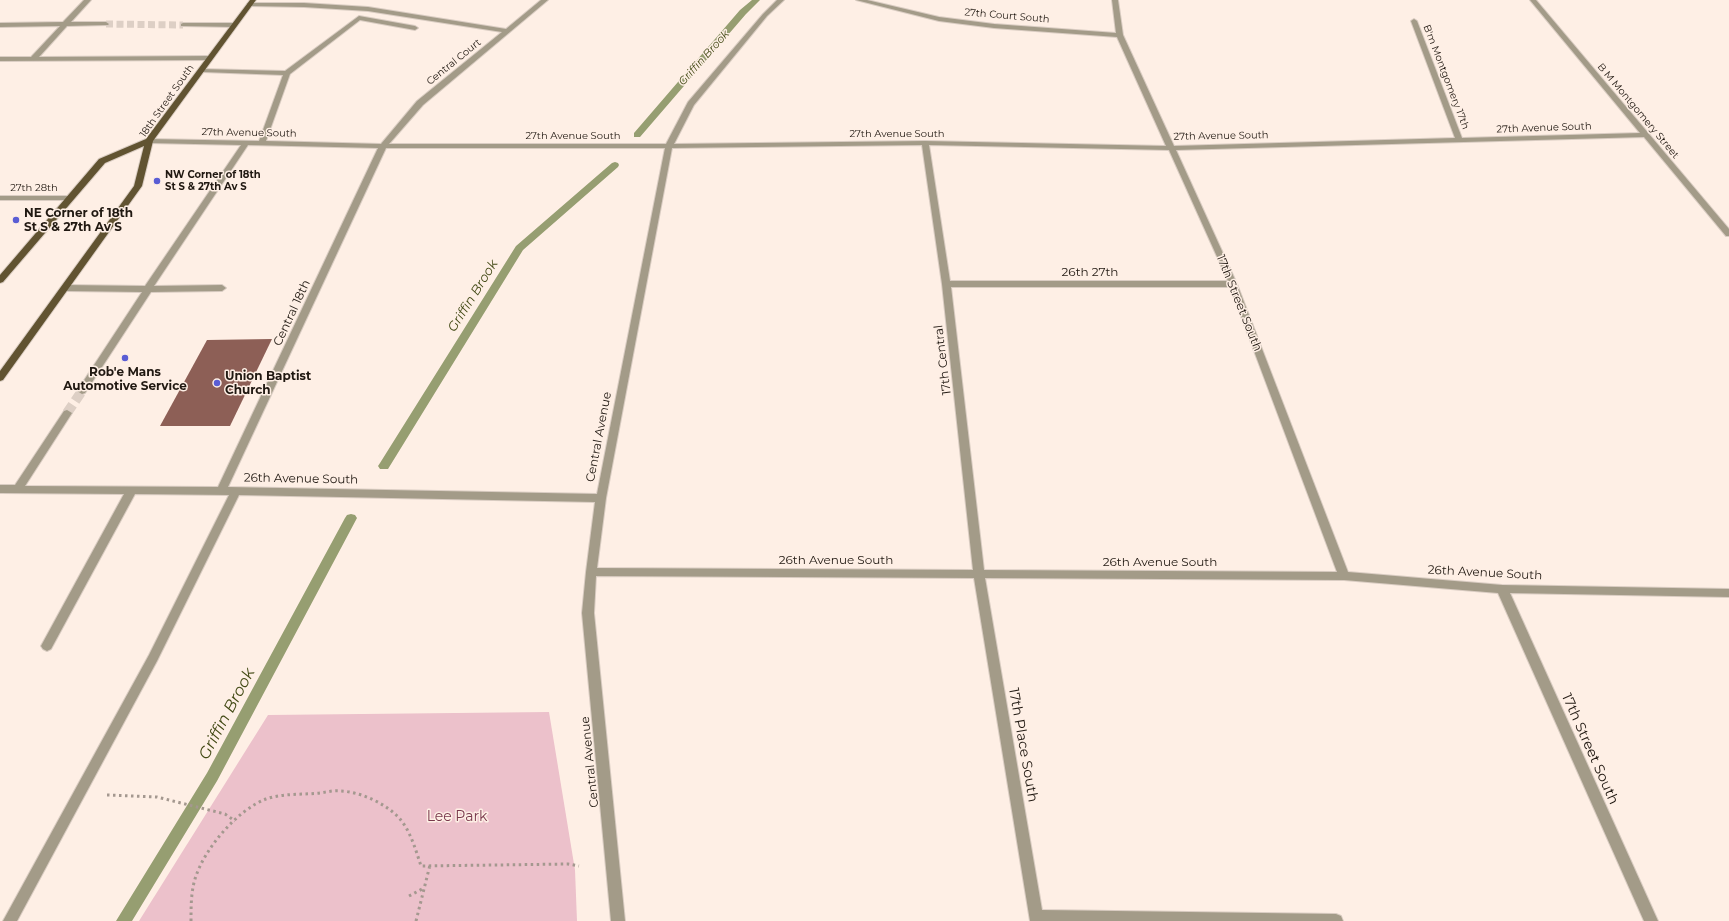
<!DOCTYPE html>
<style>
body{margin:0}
canvas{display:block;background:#feefe5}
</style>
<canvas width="1729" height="921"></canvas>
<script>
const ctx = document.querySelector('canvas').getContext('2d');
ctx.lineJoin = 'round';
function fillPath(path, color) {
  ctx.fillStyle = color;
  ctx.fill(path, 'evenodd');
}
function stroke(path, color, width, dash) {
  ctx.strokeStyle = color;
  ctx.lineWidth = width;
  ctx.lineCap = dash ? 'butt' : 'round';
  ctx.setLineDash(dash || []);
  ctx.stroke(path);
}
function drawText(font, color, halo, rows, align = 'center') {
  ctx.font = font + ' Montserrat,sans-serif';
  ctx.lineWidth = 3;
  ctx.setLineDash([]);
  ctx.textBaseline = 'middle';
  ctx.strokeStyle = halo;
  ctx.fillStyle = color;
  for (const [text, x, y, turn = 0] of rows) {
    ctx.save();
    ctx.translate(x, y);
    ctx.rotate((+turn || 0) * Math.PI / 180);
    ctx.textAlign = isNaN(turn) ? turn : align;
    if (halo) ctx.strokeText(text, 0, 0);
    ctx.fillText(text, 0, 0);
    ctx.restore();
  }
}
fillPath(new Path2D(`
 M549,712L575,870L577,921H139L268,715Z`), '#ecc1cb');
fillPath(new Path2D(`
 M752,0H760L746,14L640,137H634V133L740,10Z
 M615,162L618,163L619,165L618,167L523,250L388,469H380L378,466L380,463L516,246L612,163Z
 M351,514L355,515L357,518L217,781L132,921H116L207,773L345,518L347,515Z`), '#969e71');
fillPath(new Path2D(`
 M272,339L230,426H160L207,340Z`), '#8d5f56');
stroke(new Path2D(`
 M106,24L183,25`), '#ddcfc5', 7, [7, 3.5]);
stroke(new Path2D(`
 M67,413L82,391`), '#ddcfc5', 10, [10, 4.5]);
const minor = new Path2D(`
 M84,0H91L71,22H106L109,24L108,25L67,26L39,57L210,56L213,58L210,60L0,61V57H31L60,26L0,27V23L63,22Z
 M541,0H548L423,105L389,144H666L688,102L763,14L777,0H784L767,16L694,105L674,144L925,141L1166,146L1117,37L994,28L939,21L856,0H867L939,17L994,24L1116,33L1112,0H1118L1123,35L1174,146L1455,138L1411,21L1414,19L1417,21L1462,138L1640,133L1530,0H1536L1729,229V236H1726L1644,137L1176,150L1237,284L1348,572L1502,585L1729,589V597L1510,593L1658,921H1644L1498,593L1344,580L985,578L1042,910L1336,914L1341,916L1343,921H1030L974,578L596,576L594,613L625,921H611L582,613L586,572L595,502L239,495L157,661L17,921H3L149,655L229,495L135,494L51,649L47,651L43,649L41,646L124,494L0,493V485H15L64,411L67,410L72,413L25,486L218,487L378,148L248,145L154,286L222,285L226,288L222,291L151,292L85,393L82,394L77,391L142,292L66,291L62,288L66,285L145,286L241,145L149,143L145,141L149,139L259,141L283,75L203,72L201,71V69L285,71L359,16L415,26L418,28L415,30L360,20L290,74L266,141L381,144L417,101L502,32L368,11L304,7L250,6L247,4L248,3H304L368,7L506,29ZM922,145L942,284L973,570L597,568L606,498L672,148ZM929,145L1169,150L1228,281H950ZM386,148H665L597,494L228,487ZM951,287H1230L1337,572L984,570Z
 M183,23H234L237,25L234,27L181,26V24Z
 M0,196H69L73,198L69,200H0Z`);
const major = new Path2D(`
 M250,0H256L153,141L142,186L3,380L0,381V371L134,186L144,146L105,163L3,282L0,283V275L99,159L146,139Z`);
stroke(minor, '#dacdc3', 2);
stroke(major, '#dacdc3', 2);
stroke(new Path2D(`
 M107,795L157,797L225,814L235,821
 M409,896L424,888
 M191,921C191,907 191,892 195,879C204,849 237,810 266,799C283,793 302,795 320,793C327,792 334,790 341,791C361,792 387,804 400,819C411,832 416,851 421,866L568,864L579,866
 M416,921L430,865`), '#a4988f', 3, [2.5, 3.5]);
fillPath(minor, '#a39b88');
fillPath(major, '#615331');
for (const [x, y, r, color] of [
 [157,181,4,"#5a5dd4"],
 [16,220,4,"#5a5dd4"],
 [125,358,4,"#5a5dd4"],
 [217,383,4,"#5a5dd4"]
]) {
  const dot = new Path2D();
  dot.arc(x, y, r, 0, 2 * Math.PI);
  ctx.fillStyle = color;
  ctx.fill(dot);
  stroke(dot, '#feefe5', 1.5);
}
drawText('10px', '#201811', '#feefe5', [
 ["27th Court South",1007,16,5],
 ["Central Court",454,62,-39],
 ["B'm Montgomery 17th",1446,77,69],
 ["18th Street South",167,101,-55],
 ["B M Montgomery Street",1638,111,50],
 ["27th Avenue South",1544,128,-2],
 ["27th Avenue South",249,133,1],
 ["27th Avenue South",897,134],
 ["27th Avenue South",573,136],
 ["27th Avenue South",1221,136,-1],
 ["27th 28th",34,188]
]);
drawText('bold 10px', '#201811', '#feefe5', [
 ["NW Corner of 18th",165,175],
 ["St S & 27th Av S",165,187]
], 'left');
drawText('italic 11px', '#424914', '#feefe5', [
 ["Griffin Brook",704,58,-48]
]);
drawText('bold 12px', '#201811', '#feefe5', [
 ["NE Corner of 18th",24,213],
 ["St S & 27th Av S",24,227],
 ["Rob'e Mans",125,372,"center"],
 ["Automotive Service",125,386,"center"],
 ["Union Baptist",225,376],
 ["Church",225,390]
], 'left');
drawText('12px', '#201811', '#feefe5', [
 ["26th 27th",1090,272],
 ["17th Street South",1239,303,68],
 ["Central 18th",292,313,-65],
 ["17th Central",943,360,-97],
 ["Central Avenue",599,437,-79],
 ["26th Avenue South",301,479,1],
 ["26th Avenue South",836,560],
 ["26th Avenue South",1160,562],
 ["26th Avenue South",1485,573,3],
 ["Central Avenue",590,762,-96]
]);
drawText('italic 13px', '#424914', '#feefe5', [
 ["Griffin Brook",473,296,-58]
]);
drawText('14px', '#201811', '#feefe5', [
 ["17th Place South",1023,745,80],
 ["17th Street South",1590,749,66]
]);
drawText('14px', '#78374b', '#feefe5', [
 ["Lee Park",457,817]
]);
drawText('italic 16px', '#424914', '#feefe5', [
 ["Griffin Brook",227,714,-62]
]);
</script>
